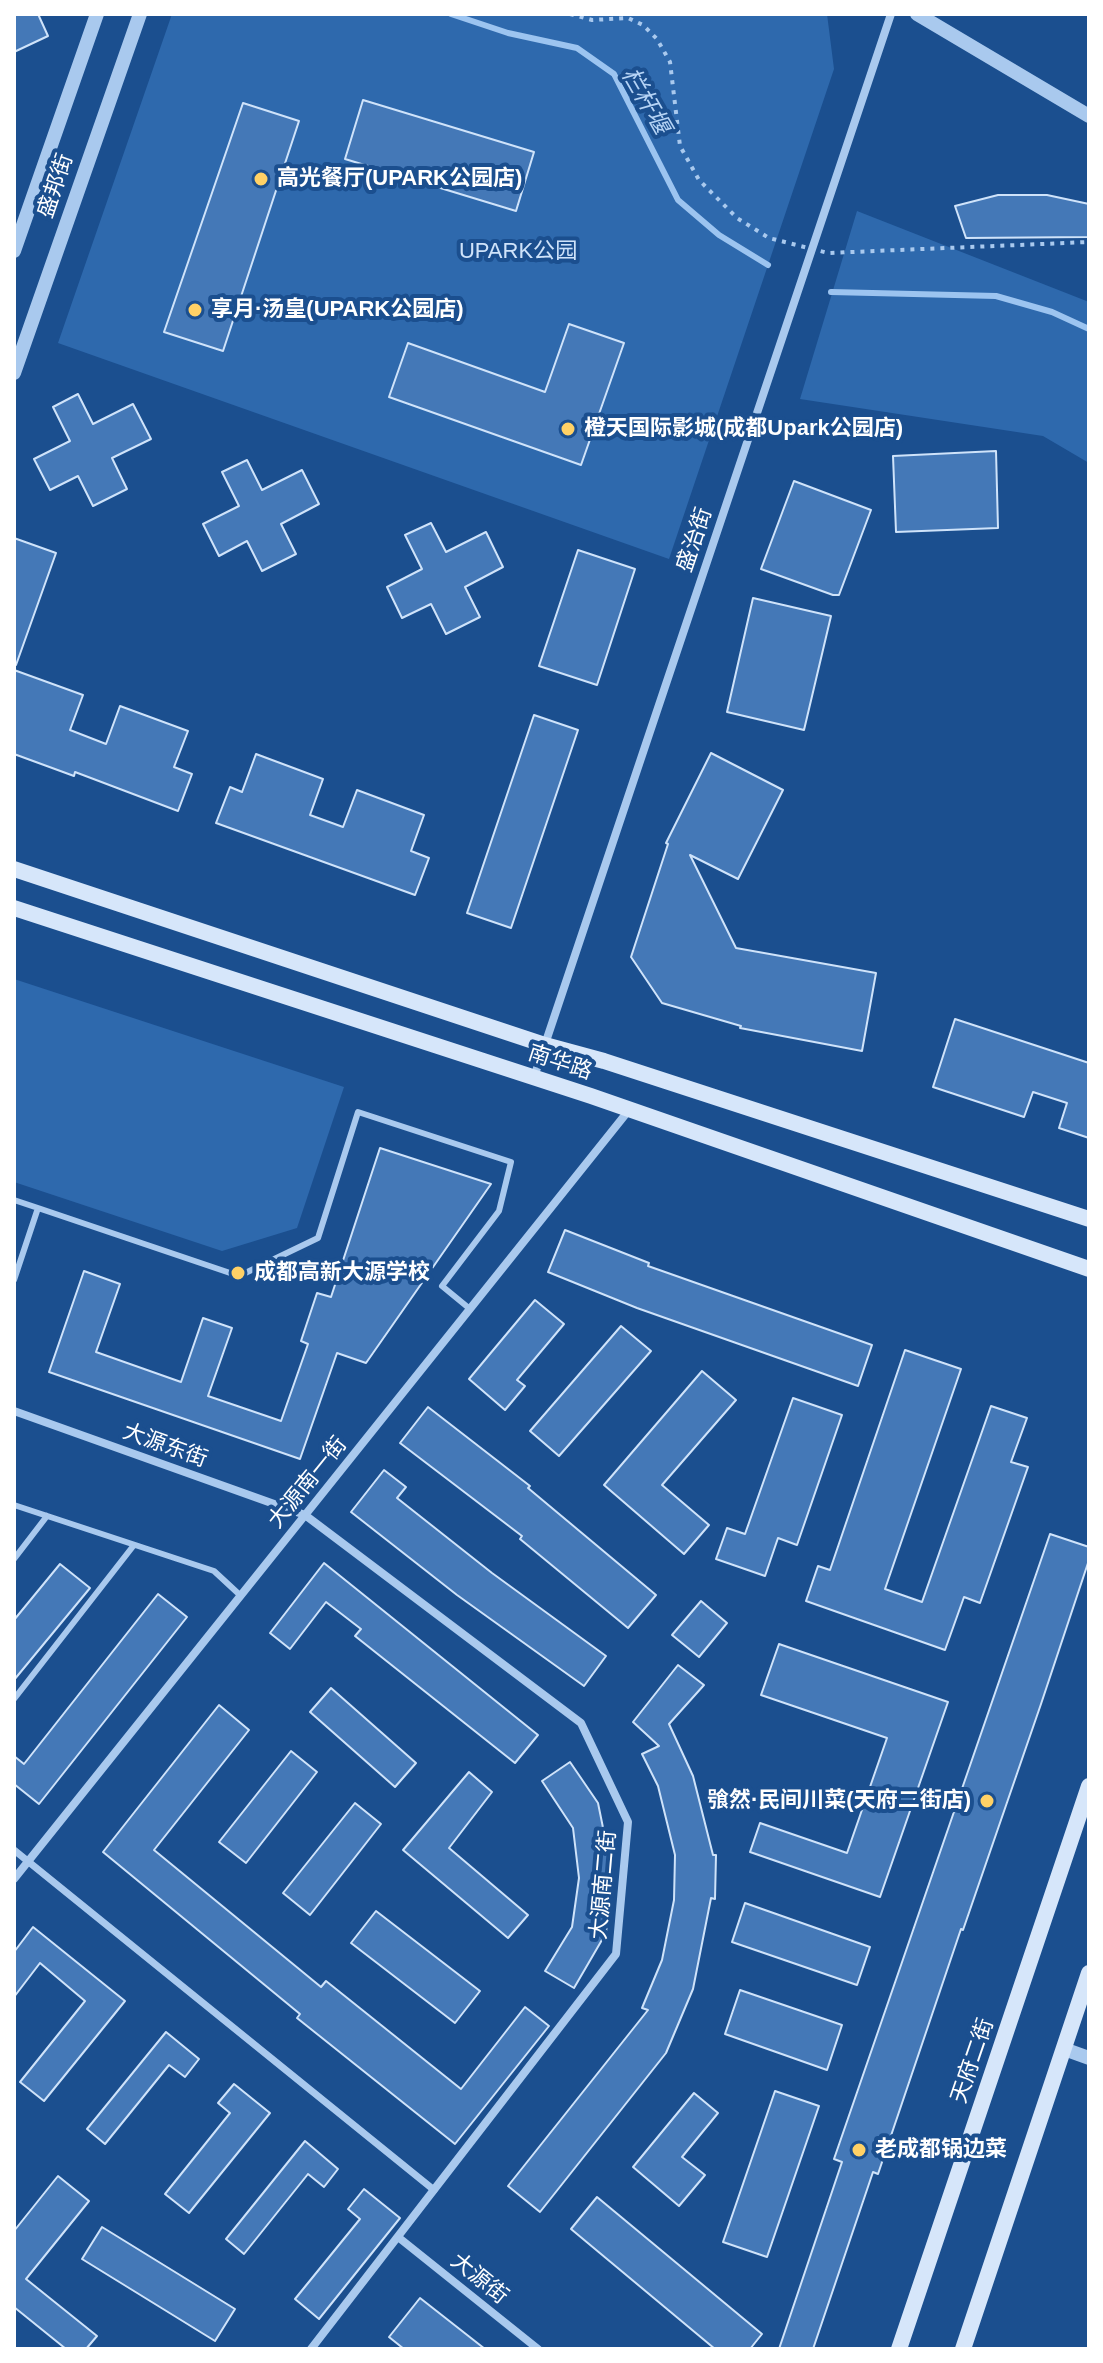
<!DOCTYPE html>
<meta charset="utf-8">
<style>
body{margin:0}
#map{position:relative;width:1103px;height:2363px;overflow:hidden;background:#1b4f8f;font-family:Helvetica,sans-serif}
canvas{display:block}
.frame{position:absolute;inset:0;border:16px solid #fff;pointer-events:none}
</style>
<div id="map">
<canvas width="1103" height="2363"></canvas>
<div class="frame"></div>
</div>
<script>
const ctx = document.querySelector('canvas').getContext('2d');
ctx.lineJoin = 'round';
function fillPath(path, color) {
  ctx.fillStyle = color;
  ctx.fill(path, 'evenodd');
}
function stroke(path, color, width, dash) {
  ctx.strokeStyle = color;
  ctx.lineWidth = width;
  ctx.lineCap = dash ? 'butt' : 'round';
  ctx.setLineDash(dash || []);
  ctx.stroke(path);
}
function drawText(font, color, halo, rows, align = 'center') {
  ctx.font = font + ' Helvetica,"Noto Sans SC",sans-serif';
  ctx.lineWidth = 8;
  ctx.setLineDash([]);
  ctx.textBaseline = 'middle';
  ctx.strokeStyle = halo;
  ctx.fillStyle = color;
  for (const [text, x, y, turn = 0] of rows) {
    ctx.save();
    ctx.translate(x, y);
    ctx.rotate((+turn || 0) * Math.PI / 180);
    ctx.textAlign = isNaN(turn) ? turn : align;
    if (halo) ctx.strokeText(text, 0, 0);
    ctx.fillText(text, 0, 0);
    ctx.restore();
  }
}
fillPath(new Path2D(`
 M172,14H827L834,69L669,559L58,343Z
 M857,211L1089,302V463L1043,436L800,399Z
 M14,979L344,1087L297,1228L222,1251L14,1182Z`), '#2e69ad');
stroke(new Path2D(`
 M451,14L508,33L577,48L614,74L678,200L719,235L768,265
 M831,292L996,296L1052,312L1089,329`), '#9cc4f0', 6);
const building = new Path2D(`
 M14,14H38L48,36L14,52Z
 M363,100L534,152L516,211L345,159Z
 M243,103L299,121L223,351L164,332Z
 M998,195H1047L1089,204V237L966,238L955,206Z
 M569,324L624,343L581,465L389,397L408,343L545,392Z
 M78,394L93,424L133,404L151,439L112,458L127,489L93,506L78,476L50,490L34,459L70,441L53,407Z
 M996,451L998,528L896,532L893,456Z
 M247,460L262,490L302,470L319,504L281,524L296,554L262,571L247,541L219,556L203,524L239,506L222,472Z
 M794,481L871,510L839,595H833L761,569Z
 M431,523L446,552L486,532L503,567L465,587L480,617L446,634L431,604L402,618L387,587L422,569L405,535Z
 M14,538L56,553L16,665L14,664Z
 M578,550L635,569L597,685L539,666Z
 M753,598L831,616L804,730L727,712Z
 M14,670L83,695L70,730L106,744L120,706L188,731L174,767L192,774L178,811L75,772L74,776L14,754Z
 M534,715L578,730L511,928L467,913Z
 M711,753L783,790L738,879L690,855L736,948L876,973L862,1051L740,1028L741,1026L662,1003L631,957L668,844L666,843Z
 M256,754L323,779L310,815L343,827L357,790L424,815L411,851L429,858L415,895L216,823L230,787L242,792Z
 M955,1019L1089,1063V1138L1059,1128L1067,1103L1033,1092L1024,1117L933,1087Z
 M380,1148L491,1184L366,1363L337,1353L300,1459L49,1372L84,1271L120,1284L96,1352L181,1382L203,1318L232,1328L208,1396L281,1421L308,1344L301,1341L317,1293L331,1297Z
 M565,1230L649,1263L648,1266L872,1345L858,1386L637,1308L548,1272Z
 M535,1300L564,1324L517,1380L525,1386L505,1410L469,1379Z
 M621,1326L651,1351L559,1456L530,1431Z
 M905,1350L961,1369L885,1589L922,1602L991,1406L1027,1418L1011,1462L1028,1467L980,1603L964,1597L945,1650L806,1601L818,1566L830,1570Z
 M702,1371L736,1400L662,1485L709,1525L684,1554L604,1485Z
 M793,1398L842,1415L797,1545L778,1538L765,1576L716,1559L727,1528L745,1534Z
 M428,1407L530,1486L528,1488L656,1595L628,1628L520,1539L522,1536L400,1443Z
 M384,1470L406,1487L397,1498L492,1573L606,1656L584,1686L457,1595L351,1512Z
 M1050,1534L1089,1547V1560L1041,1704L963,1930L961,1929L878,2174L873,2172L813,2349H779L842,2162L834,2159Z
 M324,1563L538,1735L515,1763L355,1636L361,1629L326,1602L290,1649L270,1633Z
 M60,1564L90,1588L14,1680V1620Z
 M158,1594L187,1617L39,1804L14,1784V1756L24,1764Z
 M701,1601L727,1623L699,1657L672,1635Z
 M779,1644L948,1702L880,1897L750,1852L760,1823L847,1853L887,1738L761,1695Z
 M678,1665L704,1685L669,1724L693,1776L713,1855H716L715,1899L711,1898L693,1989L666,2053L540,2212L508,2186L648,2010L642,2008L662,1960L674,1900L675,1855L658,1786L642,1754L659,1746L633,1722Z
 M331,1688L416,1763L395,1787L310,1712Z
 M219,1705L249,1730L154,1850L321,1987L326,1981L461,2089L525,2007L549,2026L455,2144L297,2018L300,2014L103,1852Z
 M291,1751L317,1772L246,1863L219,1842Z
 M570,1762L598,1803L612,1872L606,1933L574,1988L545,1971L572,1927L579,1878L573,1828L542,1781Z
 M469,1772L492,1792L449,1848L528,1915L508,1938L403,1850Z
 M355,1803L381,1824L310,1915L283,1893Z
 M745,1903L870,1947L857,1985L732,1942Z
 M376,1911L480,1991L455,2023L351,1943Z
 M33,1927L125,2001L44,2101L20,2082L85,2001L40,1963L14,1997V1952Z
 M740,1990L842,2025L827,2070L725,2034Z
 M166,2032L199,2059L185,2077L169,2065L105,2144L87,2129Z
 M234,2084L270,2113L189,2213L165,2194L230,2113L218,2103Z
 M775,2091L819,2106L767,2257L723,2242Z
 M694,2093L718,2113L682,2157L705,2175L679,2206L633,2167Z
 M305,2141L338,2169L324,2187L308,2174L244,2254L226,2239Z
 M58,2176L89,2201L26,2279L97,2336L86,2349H66L14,2307V2231Z
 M364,2189L400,2218L319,2319L295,2299L360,2219L348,2209Z
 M597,2197L762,2334L750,2349H715L571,2229Z
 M102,2227L235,2309L215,2341L82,2259Z
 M420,2298L485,2349H404L389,2337Z`);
fillPath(building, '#4478b7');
stroke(building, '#cfe3fa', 2);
stroke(new Path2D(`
 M14,1200L38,1208
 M14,1280L38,1208L239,1276L318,1238L358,1112L511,1162L499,1211L442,1286L470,1309
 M14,1505L214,1571L241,1596
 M14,1559L47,1516
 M14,1699L134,1545`), '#a9c9ee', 6);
stroke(new Path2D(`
 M14,1850L434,2190`), '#a9c9ee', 7);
stroke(new Path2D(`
 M534,1077L891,14
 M14,1411L305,1515L581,1723L628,1822L616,1954L311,2349
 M14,1879L629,1110
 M398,2237L538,2349`), '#a9c9ee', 8);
stroke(new Path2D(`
 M917,14L1089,116
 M14,251L97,14
 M14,373L140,14
 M1064,2049L1089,2058`), '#a9c9ee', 14);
stroke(new Path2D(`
 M14,869L545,1045L604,1061L1089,1219
 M14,908L591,1096L1089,1269
 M899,2349L1089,1786
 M963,2349L1089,1973`), '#d6e6fa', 16);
stroke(new Path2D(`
 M570,14L592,20L628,18L643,25L657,39L670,62L680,146L699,180L737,218L769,238L828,253L1089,242`), '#a9c9ee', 4, [4, 6]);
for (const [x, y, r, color] of [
 [261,179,8,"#ffd166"],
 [195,310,8,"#ffd166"],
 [568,429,8,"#ffd166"],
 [238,1273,8,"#ffd166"],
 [987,1801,8,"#ffd166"],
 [859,2150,8,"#ffd166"]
]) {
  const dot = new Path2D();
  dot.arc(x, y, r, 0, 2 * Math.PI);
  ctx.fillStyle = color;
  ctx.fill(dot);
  stroke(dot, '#1b4f8f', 3);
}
drawText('bold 22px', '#fff', '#1b4f8f', [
 ["高光餐厅(UPARK公园店)",277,179],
 ["享月·汤皇(UPARK公园店)",211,310],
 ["橙天国际影城(成都Upark公园店)",584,429],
 ["成都高新大源学校",254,1273],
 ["飸然·民间川菜(天府二街店)",971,1801,"right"],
 ["老成都锅边菜",875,2150]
], 'left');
drawText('22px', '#fff', '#1b4f8f', [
 ["盛邦街",56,186,-71],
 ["盛治街",695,540,-71],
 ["南华路",560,1063,18],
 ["大源东街",165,1446,20],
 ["大源南一街",308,1483,-51],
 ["大源南二街",604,1885,-85],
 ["天府二街",973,2061,-71],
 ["大源街",479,2279,39]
]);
drawText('22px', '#cfe3fa', '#1b4f8f', [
 ["UPARK公园",518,252]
]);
drawText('italic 24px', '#b5d3f5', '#1b4f8f', [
 ["栏杆堰",645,101,60]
]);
</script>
